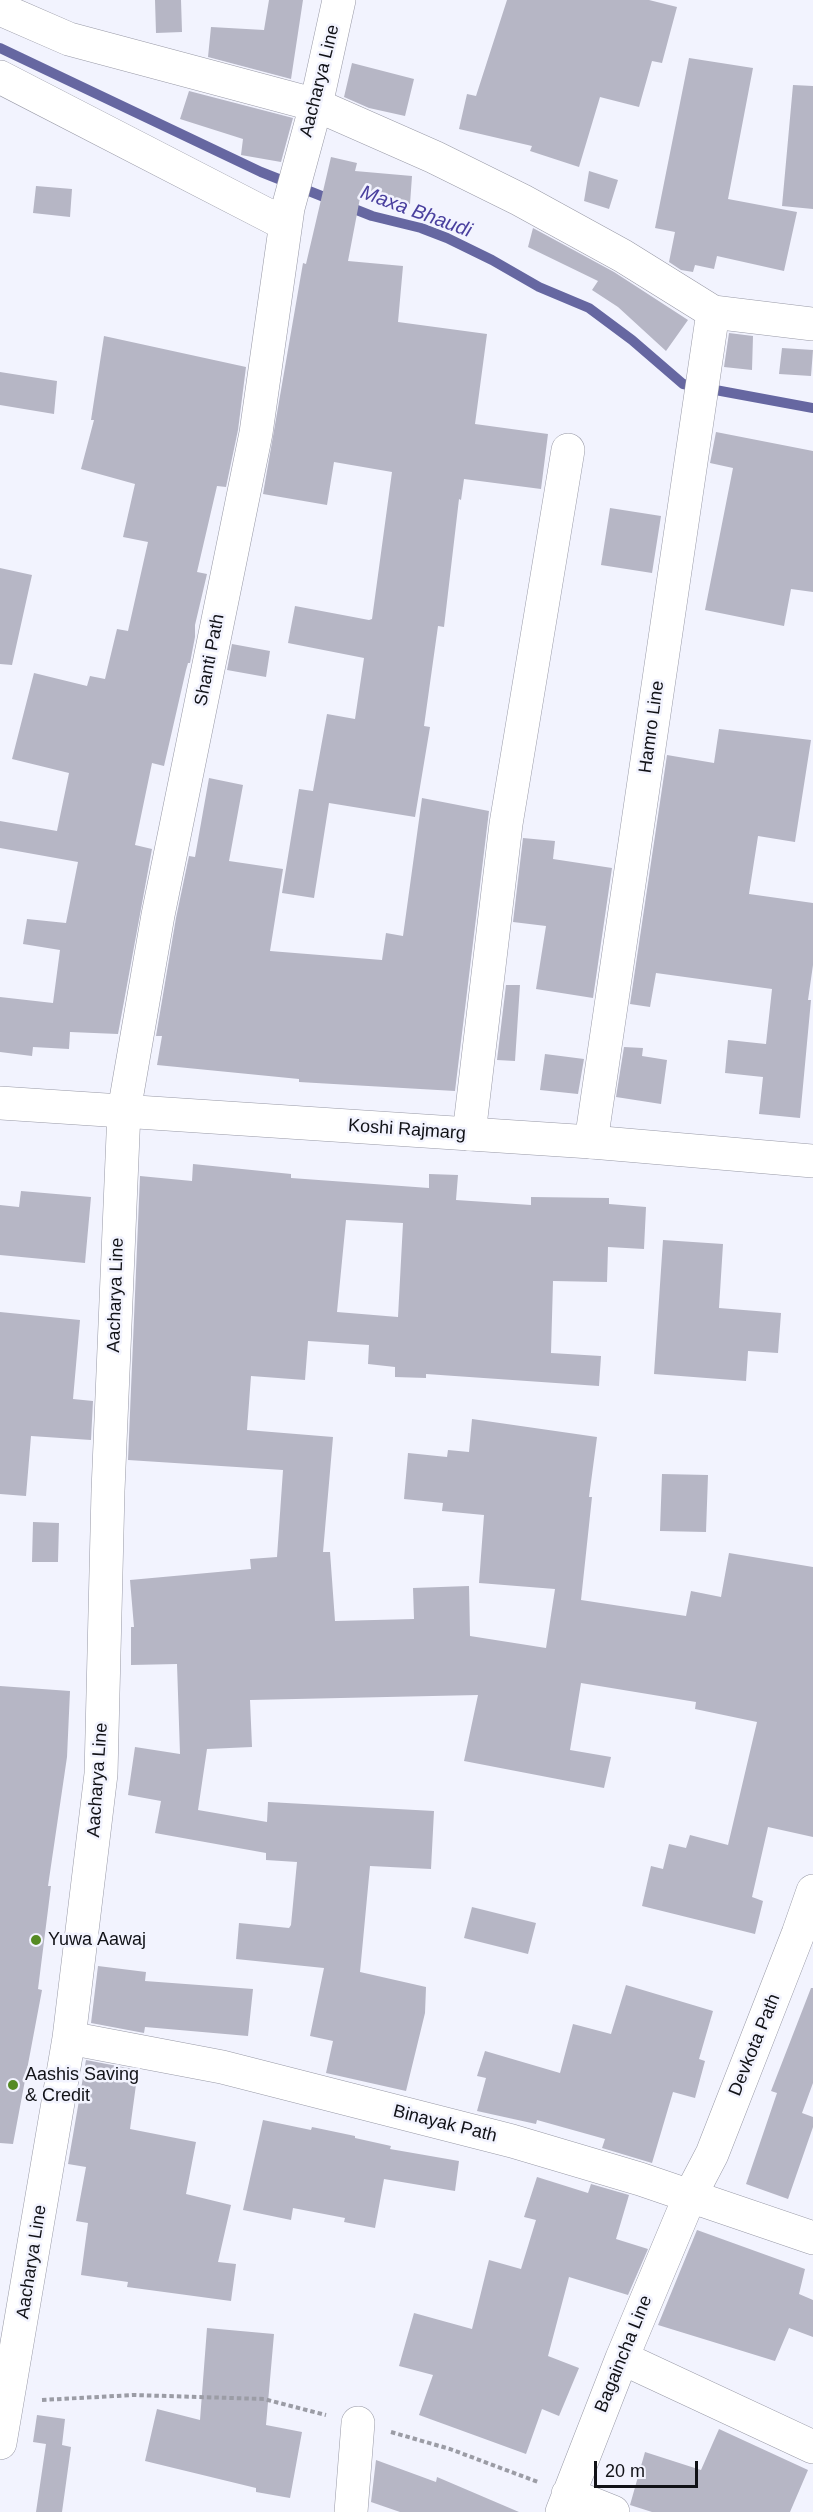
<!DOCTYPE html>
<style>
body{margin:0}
#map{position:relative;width:813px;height:2512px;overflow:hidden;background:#f2f3fe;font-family:Helvetica,sans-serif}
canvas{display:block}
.scale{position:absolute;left:594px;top:2461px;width:104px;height:27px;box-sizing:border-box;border:3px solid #111217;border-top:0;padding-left:8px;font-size:18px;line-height:21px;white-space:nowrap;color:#111217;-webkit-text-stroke:4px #f2f3fe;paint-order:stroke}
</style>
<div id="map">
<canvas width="813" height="2512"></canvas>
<div class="scale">20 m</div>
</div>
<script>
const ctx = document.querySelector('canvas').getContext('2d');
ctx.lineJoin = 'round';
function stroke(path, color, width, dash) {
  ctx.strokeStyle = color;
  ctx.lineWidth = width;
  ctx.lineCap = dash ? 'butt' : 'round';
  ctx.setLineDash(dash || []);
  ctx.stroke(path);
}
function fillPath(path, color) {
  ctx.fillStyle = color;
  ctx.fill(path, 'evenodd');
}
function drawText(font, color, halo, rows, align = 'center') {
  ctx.font = font + ' Helvetica,sans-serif';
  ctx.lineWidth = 5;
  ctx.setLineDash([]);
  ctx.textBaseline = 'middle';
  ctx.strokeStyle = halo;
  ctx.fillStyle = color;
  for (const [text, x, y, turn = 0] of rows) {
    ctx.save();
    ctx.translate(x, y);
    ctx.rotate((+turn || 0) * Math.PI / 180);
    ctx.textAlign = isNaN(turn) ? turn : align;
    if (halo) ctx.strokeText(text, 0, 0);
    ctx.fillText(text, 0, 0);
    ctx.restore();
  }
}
stroke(new Path2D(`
 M0,48L261,172L372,216L421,228L447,238L492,260L539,287L589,308L632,340L683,384L813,408`), '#6667a1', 10);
fillPath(new Path2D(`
 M155,0H181L182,32L156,33Z
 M269,0H303L291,79L208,57L211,27L264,30Z
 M507,0H649L677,7L662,63L652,61L639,107L600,97L579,167L530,151L532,146L459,129L467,94L476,96Z
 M689,58L753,68L728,199L797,212L784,271L717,256L714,269L695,265L693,272L681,270L669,262L675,232L655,228Z
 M352,63L414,79L405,116L369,108L344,97Z
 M793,85L813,86V209L782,206Z
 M189,91L293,118L281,162L241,155L243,139L180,119Z
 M331,157L357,163L355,171L412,176L410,204L360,198L348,261L403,266L398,322L487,334L475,424L548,434L541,489L464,479L461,500L459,499L444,627L438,626L424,726L430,727L415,817L329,803L314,898L282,893L299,789L313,791L327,714L355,719L364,658L288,643L295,606L369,620L372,619L392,472L334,462L327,505L263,494L303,263L306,264Z
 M589,171L618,180L609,209L584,201Z
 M36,186L72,189L70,217L33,213Z
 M533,228L614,272L688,320L666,351L618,307L592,290L598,281L528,247Z
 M729,333L753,336L752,370L724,367Z
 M104,336L246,367L238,430L226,487L217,486L197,572L207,574L195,625V637L190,663H188L186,670L164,766L152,763L135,845L152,849L118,1034L70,1032L69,1049L33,1047L32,1056L0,1052V997L53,1003L60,950L23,944L27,919L66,923L78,862L0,848V821L57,831L69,773L12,759L34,673L87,686L90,676L105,679L117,629L128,631L148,542L123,537L135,484L81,469L94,420H91Z
 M782,348L813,350L811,376L779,374Z
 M0,372L57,381L54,414L0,405Z
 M716,432L813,451V592L791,589L784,626L705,610L733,468L710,463Z
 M610,508L661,516L652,573L601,565Z
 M0,568L32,575L12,665L0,664Z
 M232,644L270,651L266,677L227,670Z
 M719,729L811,740L795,842L758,836L749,894L813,903V965L808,1000H811L800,1118L759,1114L763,1077L725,1073L728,1040L766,1044L772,989L656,973L650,1007L630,1004L667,755L714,763Z
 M209,778L243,785L229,861L283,869L270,951L382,960L386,933L403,936L422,798L489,811L455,1091L299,1082V1079L157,1065L162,1036H156L176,918L189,856L195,857Z
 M523,838L555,841L553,859L612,868L593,998L536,989L546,926L513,922Z
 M506,985H520L515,1061L497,1060Z
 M624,1047L643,1048L642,1056L667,1060L661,1104L616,1097Z
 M545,1054L584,1059L578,1094L540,1090Z
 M193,1164L291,1174V1178L429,1188V1174L458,1175L456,1200L531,1205V1197L609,1198V1204L646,1207L644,1249L608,1247L607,1282L553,1281L551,1353L601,1356L599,1386L426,1374V1378L395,1377V1367L368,1364L369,1345L308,1341L305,1380L251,1376L247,1430L333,1437L323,1552H330L335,1621L414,1619L413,1588L469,1586L470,1636L546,1648L555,1589L479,1583L484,1515L442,1511L443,1503L404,1499L408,1453L447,1457L448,1450L469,1452L472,1419L597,1437L589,1497H592L581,1600L686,1616L691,1591L721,1597L729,1553L813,1567V1837L768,1827L752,1897L763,1901L755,1934L642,1906L651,1866L663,1869L669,1844L686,1848L690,1835L728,1845L757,1722L695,1709L696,1702L581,1683L570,1750L611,1757L604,1788L464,1761L478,1695L250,1700L252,1747L207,1749L198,1810L267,1822L268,1802L434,1811L431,1869L370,1866L360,1972L426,1987L425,2013L406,2091L326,2073L333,2041L310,2036L324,1968L236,1959L239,1923L289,1928L291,1925L297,1862L266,1860V1853L155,1833L161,1801L128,1795L135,1747L180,1754L177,1664L131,1665V1627H134L130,1580L251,1569L250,1559L277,1557L283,1470L128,1460L140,1176L192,1181ZM346,1220L403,1223L398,1317L337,1312Z
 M21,1191L91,1197L85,1263L0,1255V1205L19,1207Z
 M663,1240L723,1244L719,1308L781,1313L778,1353L748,1351L746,1381L654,1374Z
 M0,1312L80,1320L73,1399L93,1401L91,1440L31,1436L26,1496L0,1494Z
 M662,1474L708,1475L706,1532L660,1531Z
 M33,1522L59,1523L58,1562H32Z
 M0,1686L70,1691L67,1757L48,1886H51L38,1989L42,1990L13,2144L0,2143Z
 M472,1907L536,1923L528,1954L464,1938Z
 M98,1966L146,1972L145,1981L253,1989L248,2036L145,2027L144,2033L91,2023Z
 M626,1985L713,2011L699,2059L705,2061L695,2098L673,2092L652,2163L602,2148L605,2139L537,2120L536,2124L477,2111L486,2078L477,2076L485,2051L560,2073L573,2024L611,2034Z
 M811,1988H813V2083L802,2113L813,2117V2127L788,2199L746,2184L777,2093L771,2091Z
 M86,2060L138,2070L130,2129L196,2142L186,2194L231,2205L218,2262L236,2264L231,2301L127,2287L128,2282L81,2275L88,2223L76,2221L86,2167L68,2164Z
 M263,2120L311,2130L312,2127L355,2136V2138L391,2146L390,2149L459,2161L455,2191L384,2179L375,2228L344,2222L345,2218L293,2208L291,2220L243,2210Z
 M537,2177L588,2193L591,2184L629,2195L616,2239L648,2249L628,2295L569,2277L548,2356L579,2368L559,2416L542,2409L526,2454L419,2415L433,2375L399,2366L414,2313L472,2329L489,2260L521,2269L536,2220L524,2217Z
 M697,2230L805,2269L799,2294L813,2300V2337L789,2328L775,2361L658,2325Z
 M207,2328L274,2334L266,2425L302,2432L290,2498L256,2492V2488L145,2461L157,2409L200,2420Z
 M37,2415L65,2419L62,2445L71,2447L62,2512H36L46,2444L33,2442Z
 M719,2429L808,2470L790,2512H652L630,2505L645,2452L701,2470Z
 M376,2460L436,2482L437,2477L519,2512H400L371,2502Z`), '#b6b6c5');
const minor = new Path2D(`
 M0,9L69,39L316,105L434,157L521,200L623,256L713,312L813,324
 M0,77L285,224
 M469,1134L506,824L568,450
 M591,1142L713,312
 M69,2038L222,2067L512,2141L640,2179L813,2238
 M622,2358L813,2447
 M0,2443L69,2038L101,1774L108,1491L124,1111L158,915L256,433L288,208L316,105L339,0
 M568,2494L613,2512
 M351,2512L358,2423
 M562,2512L622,2358L690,2196L712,2154L798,1934L813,1891`);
const primary = new Path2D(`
 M0,1103L591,1142L813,1161`);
stroke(minor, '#9899a6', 34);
stroke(primary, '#9899a6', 34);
stroke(new Path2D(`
 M42,2400L134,2395L264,2399L326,2415
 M391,2432L450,2449L538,2482`), '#9b9ca5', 4, [4.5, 3]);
stroke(minor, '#fff', 33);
stroke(primary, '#fff', 33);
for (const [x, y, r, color] of [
 [36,1940,6,"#558a23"],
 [13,2085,6,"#558a23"]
]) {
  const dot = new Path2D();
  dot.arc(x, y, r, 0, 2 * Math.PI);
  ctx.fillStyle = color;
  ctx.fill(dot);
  stroke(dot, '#f2f3fe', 2);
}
drawText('18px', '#111217', '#f2f3fe', [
 ["Aacharya Line",320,81,-76],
 ["Shanti Path",210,660,-79],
 ["Hamro Line",652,727,-82],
 ["Koshi Rajmarg",407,1130,4],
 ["Aacharya Line",116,1295,-88],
 ["Aacharya Line",98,1780,-86],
 ["Devkota Path",755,2045,-68],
 ["Binayak Path",445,2124,14],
 ["Aacharya Line",32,2262,-81],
 ["Bagaincha Line",624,2354,-68]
]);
drawText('18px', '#111217', '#f2f3fe', [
 ["Yuwa Aawaj",48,1940],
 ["Aashis Saving",25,2075],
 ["& Credit",25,2096]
], 'left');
drawText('italic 20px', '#493f9e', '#f2f3fe', [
 ["Maxa Bhaudi",416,212,20]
]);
</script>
